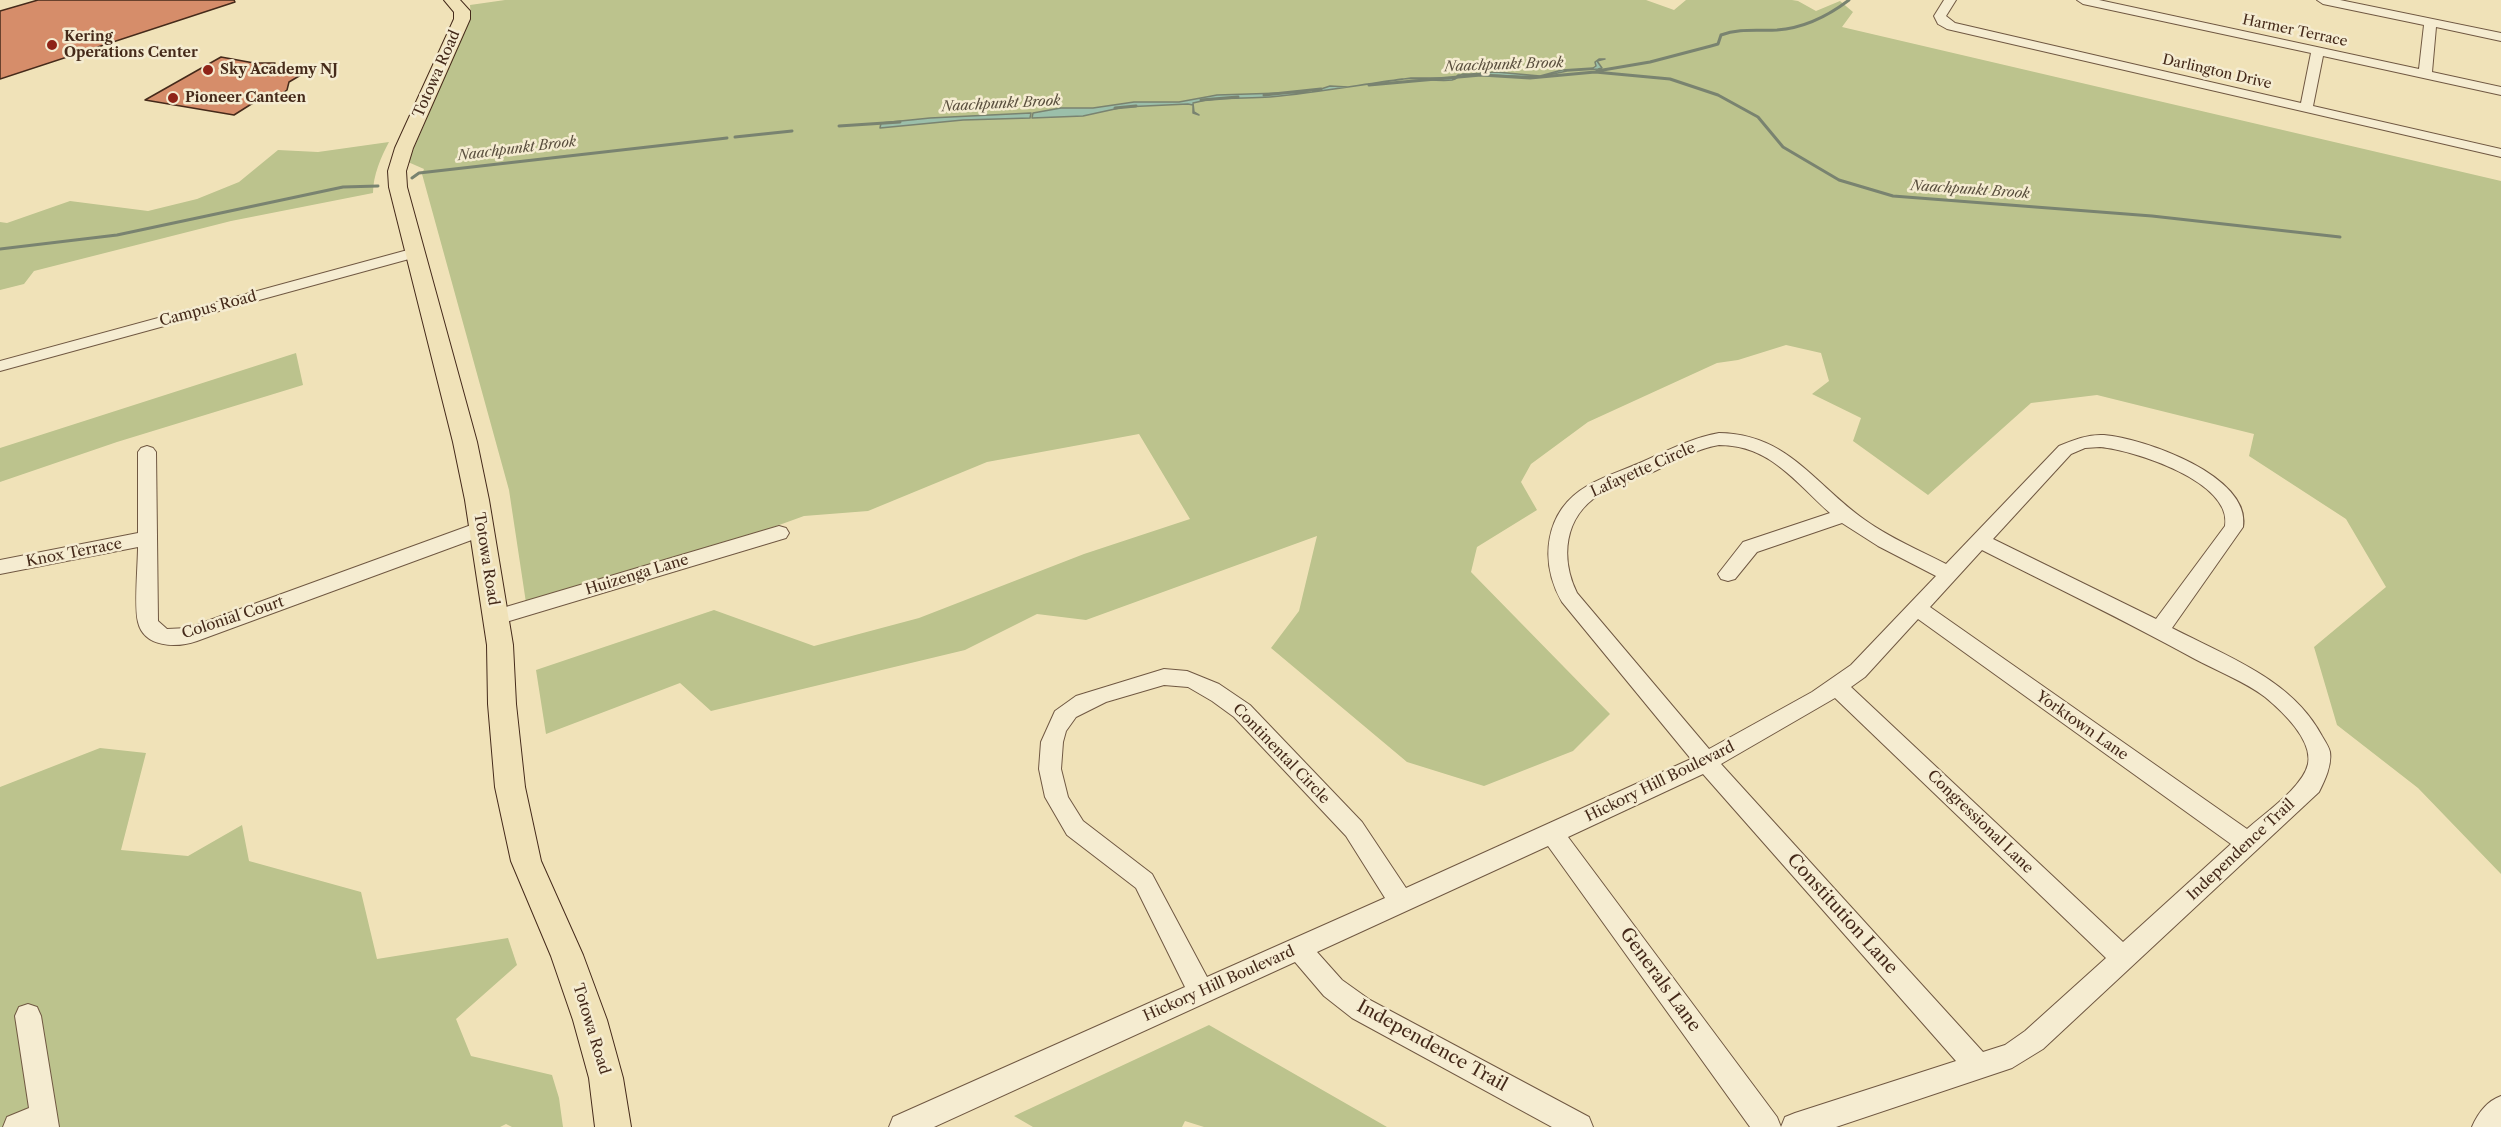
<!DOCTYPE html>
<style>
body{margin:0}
canvas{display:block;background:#f0e2b8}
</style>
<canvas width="2501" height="1127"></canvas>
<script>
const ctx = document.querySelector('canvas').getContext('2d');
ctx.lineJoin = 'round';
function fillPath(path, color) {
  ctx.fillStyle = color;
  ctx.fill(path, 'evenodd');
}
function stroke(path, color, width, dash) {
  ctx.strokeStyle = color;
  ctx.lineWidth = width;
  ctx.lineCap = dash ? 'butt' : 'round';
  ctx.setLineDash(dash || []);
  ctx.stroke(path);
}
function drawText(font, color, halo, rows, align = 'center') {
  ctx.font = font + ' "Libre Caslon Text",serif';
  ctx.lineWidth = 5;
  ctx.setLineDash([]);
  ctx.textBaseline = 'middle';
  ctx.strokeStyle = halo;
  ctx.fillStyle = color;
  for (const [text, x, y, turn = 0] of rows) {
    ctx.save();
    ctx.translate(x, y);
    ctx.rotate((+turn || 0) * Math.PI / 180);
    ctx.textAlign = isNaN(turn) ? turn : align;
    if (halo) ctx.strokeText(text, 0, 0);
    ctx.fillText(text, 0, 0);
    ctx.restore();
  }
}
fillPath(new Path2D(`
 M505,0H1646L1674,10L1686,0H1792L1798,1L1816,11L1840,1L1853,12L1842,27L2501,181V874L2418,788L2337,725L2314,647L2386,587L2346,519L2249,456L2254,434L2097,395L2031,403L1928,495L1853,441L1861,418L1812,394L1829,381L1821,353L1786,345L1738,360L1717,363L1588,422L1531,464L1521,482L1537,510L1477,547L1471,572L1610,714L1573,751L1484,786L1407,762L1271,648L1299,611L1317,536L1086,620L1037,614L965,650L711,711L680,683L546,734L536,670L714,610L814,646L919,618L1084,554L1190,519L1139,434L987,462L868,511L804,516L528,616L509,490L422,174L424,169L408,162L471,17L470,5Z
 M389,142C381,157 373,175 373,193L231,221L34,271L24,284L0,290V222L7,223L70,201L148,211L197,199L239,182L278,150L318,152Z
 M296,353L303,385L117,442L0,482V448Z
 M100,748L146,753L121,850L188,856L242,825L249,861L361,892L377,959L508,938L517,965L456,1019L471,1056L552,1075L559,1098L563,1127H512L506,1124L500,1127H0V787Z
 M1209,1025L1387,1127H1204L1185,1121L1182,1127H1033L1014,1116Z`), '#bcc38d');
const water = new Path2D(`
 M1599,59H1605L1597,61L1602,68L1598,69L1567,71L1539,77L1463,74C1457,76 1458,79 1452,80C1435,82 1418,77 1402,79C1358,85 1314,93 1270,97C1243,99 1219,96 1193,103L1194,112L1199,115L1193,113V105L1188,104L1124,107L1083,116L1032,118L1033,113L1061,108H1093L1134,102H1179L1217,95L1312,92L1330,86L1348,87L1411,78H1455L1458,75L1496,72L1540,76L1562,70L1593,68L1596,66L1595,62Z
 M1031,113L1030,118L963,120L880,128L881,123L930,118Z`);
fillPath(water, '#9bbfaa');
stroke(water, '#798370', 1.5);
stroke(new Path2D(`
 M1597,71L1650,62L1711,46L1718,44L1721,35C1739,28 1757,31 1777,30C1804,28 1828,16 1849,0
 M1369,85L1481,75L1530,78L1595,72L1670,79L1718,95L1758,117L1783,147L1839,180L1893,196L2152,216L2340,237
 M1264,95L1321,89
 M1201,100L1238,97
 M1115,108L1136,106
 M839,126L900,122
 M735,137L792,131
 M412,178L419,173L727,138
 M0,249L117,235L343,187L378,186`), '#798370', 3);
const building = new Path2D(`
 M38,0H234L235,2L0,79V11Z
 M221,57L254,63H275L272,66L306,72L289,82L287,90L280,95L253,103L234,115L145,100Z`);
fillPath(building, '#d68d6a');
stroke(building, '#452a1a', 1.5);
const minor = new Path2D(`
 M1944,0H1956L1946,16L1955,23L2301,103L2311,53L2083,4L2077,0H2099L2419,69L2424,25L2323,4L2317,0H2340L2501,33V41L2436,27L2432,72L2501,87V95L2323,56L2313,106L2501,149V157L1947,29L1938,24L1934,16Z
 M415,248L420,250L423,253L420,256L0,371V361Z
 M1719,433C1788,434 1814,484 1865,520C1890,538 1919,550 1946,564L2059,446C2073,440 2088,434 2104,435C2143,438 2252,476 2243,527L2172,628C2226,656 2292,679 2322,736C2325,741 2329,747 2330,752C2332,765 2325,780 2319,792L2043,1049L2012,1068L1836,1127H1781L1785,1117L1795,1113L1956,1061L1703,774L1568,837L1777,1117L1781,1127H1750L1548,846L1317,952L1342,980L1370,1000L1589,1117L1593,1127H1552L1352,1018L1324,996L1295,962L934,1127H889L893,1117L1185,987L1136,888L1067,835L1045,797L1039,769L1041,742L1055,711L1076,696L1164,669L1187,671L1219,684L1250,705L1362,822L1406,888L1691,759L1562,602C1539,562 1544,511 1587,486C1604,476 1624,470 1642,462C1667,451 1691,438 1719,433ZM1719,445C1770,445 1795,482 1830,513L1743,542L1718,574L1721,579L1728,581L1735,579L1757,552L1842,523L1878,546L1936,576L1851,665L1812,692L1709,749L1577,593C1560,558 1564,517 1599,495C1616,484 1636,479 1655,471C1676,461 1696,449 1719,445ZM2100,447C2134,450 2233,482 2225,526L2156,619L1993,539L2071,454L2085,448ZM1982,550C2053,586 2124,620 2193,658C2215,670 2246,682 2265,697C2282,711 2313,740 2308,764C2303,787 2265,813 2247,829L1930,607ZM1918,619L2231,844L2123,942L1851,687L1865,677ZM1164,685L1188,687L1212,701L1234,717L1346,836L1385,898L1207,977L1152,874L1083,821L1068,797L1061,769L1063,742L1066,731L1076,717L1106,702ZM1835,698L2106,958L2025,1031L2005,1045L1983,1052L1721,764Z
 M147,446L153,448L156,452L158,621L167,629L188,628L474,524L481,522L488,524L491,529L488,534L197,641C177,648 144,648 138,622C134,606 138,565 138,547L0,574V560L138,533V452L141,448Z
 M779,526L786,528L789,533L786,538L496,625L489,622L486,617L489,612Z
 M28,1004L37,1007L41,1016L59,1127H3L7,1117L29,1108L15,1016L19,1007Z
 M2501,1096V1127H2472C2478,1113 2487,1101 2501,1096Z`);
const major = new Path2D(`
 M444,0H460L470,11V19L413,148L406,171L407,187L477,442L489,500L513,645L516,704L525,787L541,861L583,955L607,1020L623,1078L631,1127H595L589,1078L573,1020L551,956L511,861L495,787L488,704L487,645L465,500L453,442L389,187L388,171L395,148L454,19V12Z`);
stroke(minor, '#705842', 2);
stroke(major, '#452a1a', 2);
fillPath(minor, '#f5ecd1');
fillPath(major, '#f0e2b8');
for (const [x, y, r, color] of [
 [52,45,6,"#8f2418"],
 [208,70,6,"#8f2418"],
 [173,98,6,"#8f2418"]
]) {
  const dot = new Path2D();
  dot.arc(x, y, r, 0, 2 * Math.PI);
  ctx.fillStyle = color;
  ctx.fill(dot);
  stroke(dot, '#f5ecd1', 2);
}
drawText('14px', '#452a1a', '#f5ecd1', [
 ["Harmer Terrace",2295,31,12],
 ["Darlington Drive",2217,72,13]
]);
drawText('bold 14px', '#452a1a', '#f5ecd1', [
 ["Kering",64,37],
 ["Operations Center",64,53],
 ["Sky Academy NJ",220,70],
 ["Pioneer Canteen",185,98]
], 'left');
drawText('italic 14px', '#5a4f3e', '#f5ecd1', [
 ["Naachpunkt Brook",1504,65,-2],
 ["Naachpunkt Brook",1001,104,-3],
 ["Naachpunkt Brook",517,149,-7],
 ["Naachpunkt Brook",1970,190,4]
]);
drawText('15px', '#452a1a', '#f5ecd1', [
 ["Totowa Road",437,74,-66],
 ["Campus Road",208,309,-15],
 ["Lafayette Circle",1643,470,-24],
 ["Knox Terrace",74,553,-11],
 ["Totowa Road",486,559,81],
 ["Huizenga Lane",637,575,-17],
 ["Colonial Court",233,618,-18],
 ["Yorktown Lane",2082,726,35],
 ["Continental Circle",1281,754,46],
 ["Hickory Hill Boulevard",1660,782,-26],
 ["Congressional Lane",1980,822,44],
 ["Independence Trail",2241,850,-43],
 ["Hickory Hill Boulevard",1219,984,-24],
 ["Totowa Road",591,1029,73]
]);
drawText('18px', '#452a1a', '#f5ecd1', [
 ["Constitution Lane",1842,914,48],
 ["Generals Lane",1660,980,54],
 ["Independence Trail",1432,1046,29]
]);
</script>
